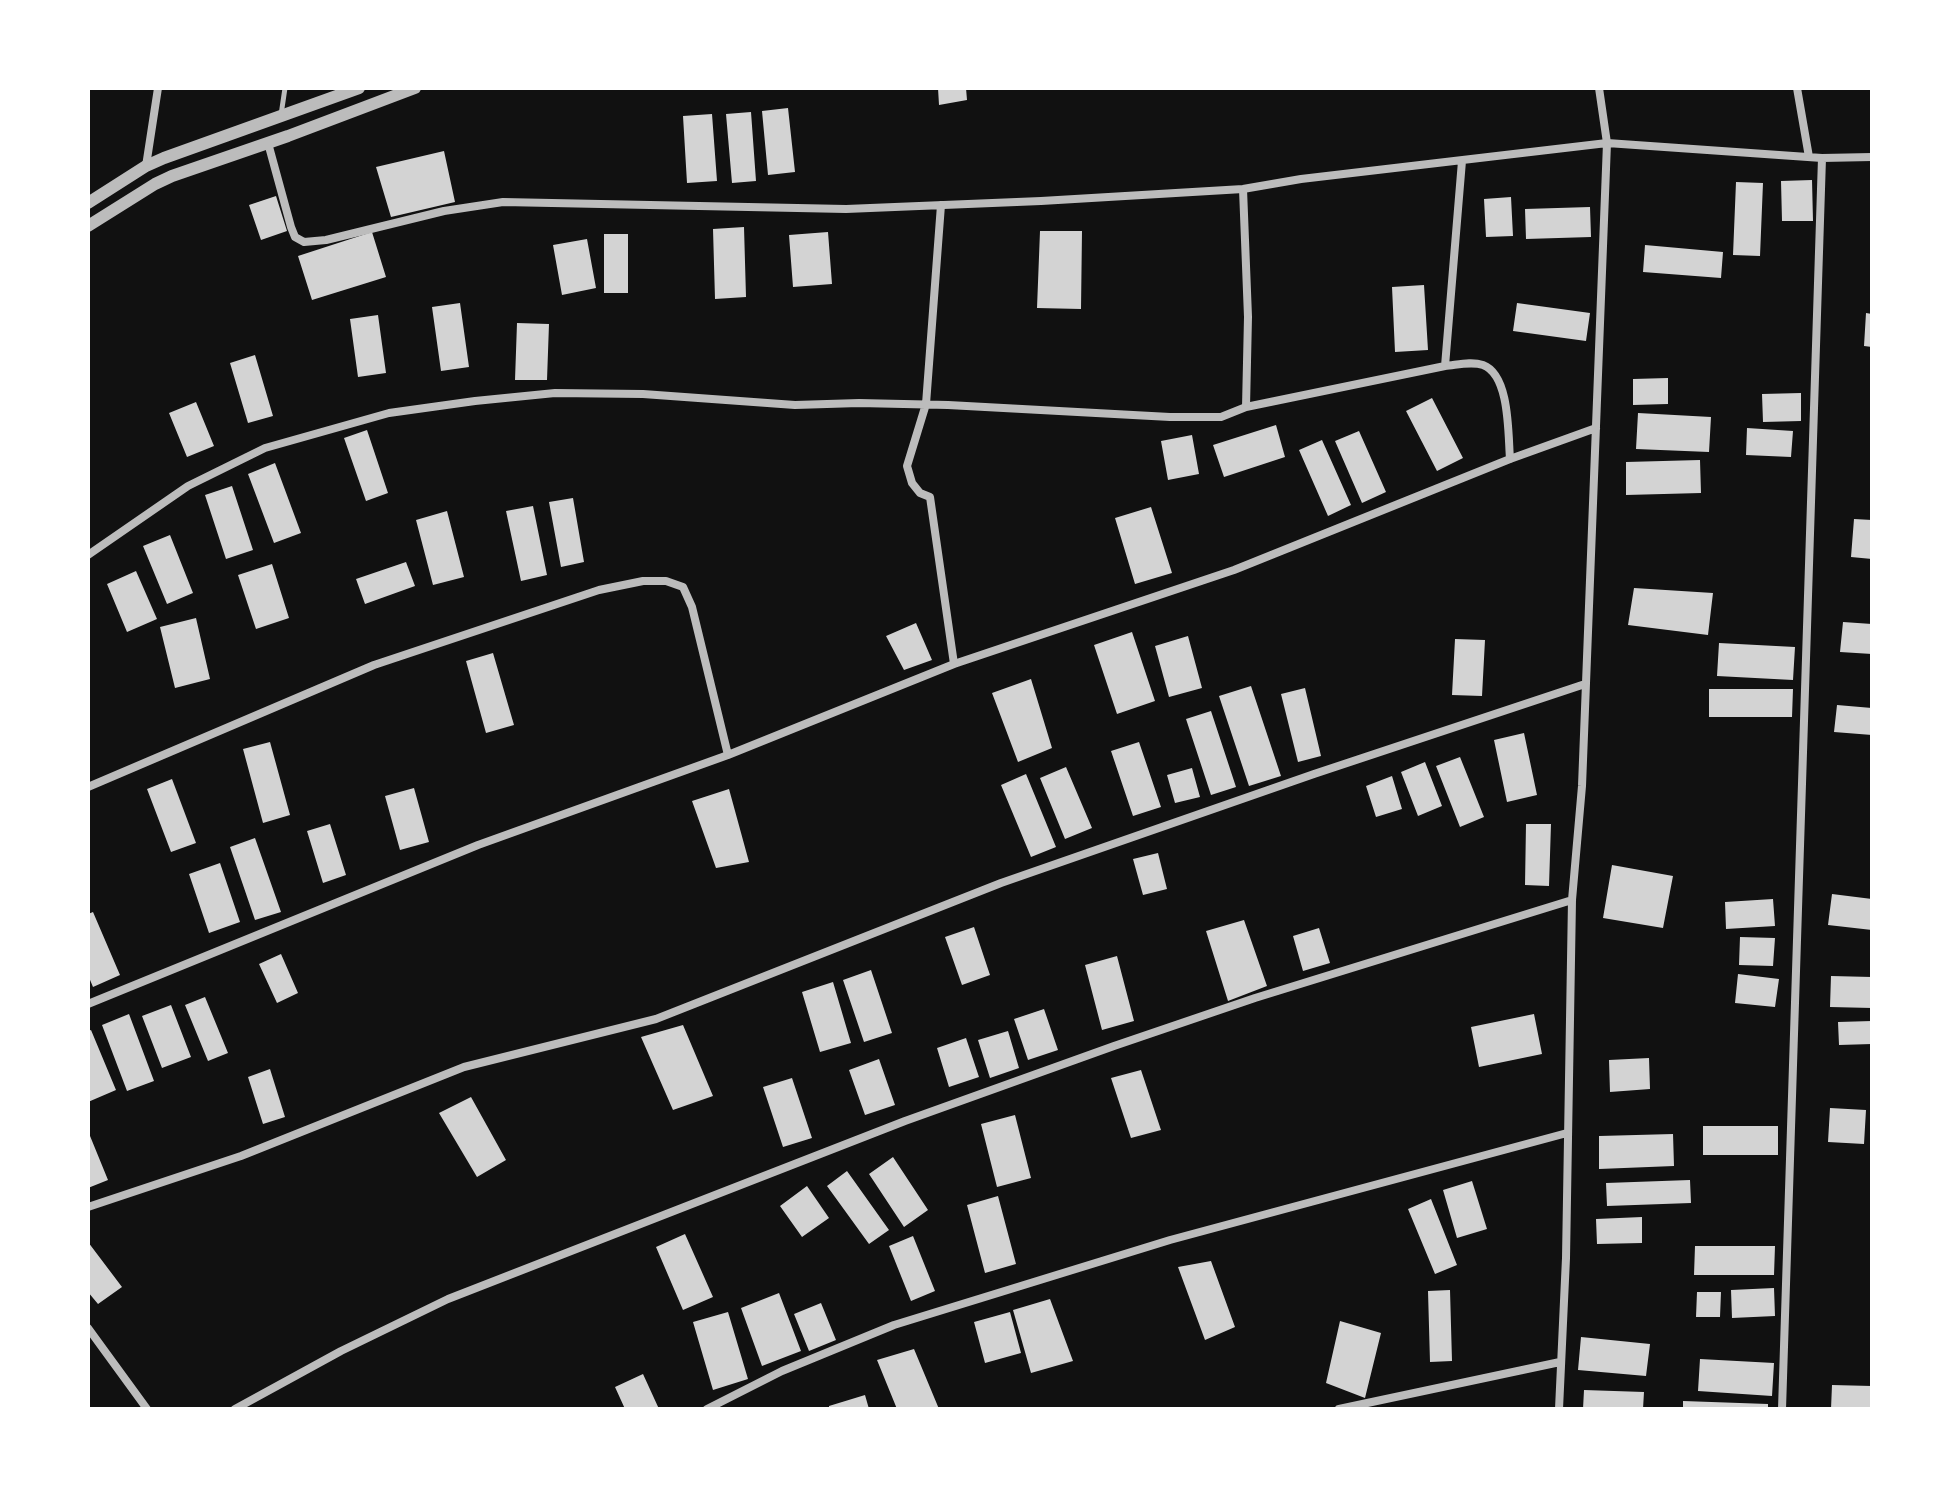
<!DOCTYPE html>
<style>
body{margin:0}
#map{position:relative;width:1960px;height:1497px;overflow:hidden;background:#111;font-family:"Crimson Pro",serif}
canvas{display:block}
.frame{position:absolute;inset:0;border:90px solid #fff;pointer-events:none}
</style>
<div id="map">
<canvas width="1960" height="1497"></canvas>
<div class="frame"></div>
</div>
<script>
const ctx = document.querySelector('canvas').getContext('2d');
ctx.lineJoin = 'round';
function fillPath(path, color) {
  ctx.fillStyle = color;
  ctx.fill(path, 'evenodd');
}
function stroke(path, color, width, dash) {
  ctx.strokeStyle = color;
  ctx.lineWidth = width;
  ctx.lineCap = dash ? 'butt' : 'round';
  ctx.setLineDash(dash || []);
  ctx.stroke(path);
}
fillPath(new Path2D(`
 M938,88H966L967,100L939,105Z
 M788,108L795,172L768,175L762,111Z
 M751,112L756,181L732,183L726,114Z
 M712,114L717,181L687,183L683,116Z
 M444,151L455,202L391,217L376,167Z
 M1812,180L1813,221H1782L1781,181Z
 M1736,182L1763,183L1760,256L1733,255Z
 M276,196L287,231L261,240L249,205Z
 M1511,197L1513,236L1486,237L1484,199Z
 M1590,207L1591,237L1526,239L1525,209Z
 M744,227L746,297L715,299L713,229Z
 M1040,231H1082L1081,309L1037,308Z
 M372,232L386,277L312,300L298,256Z
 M828,232L832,284L793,287L789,235Z
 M604,234H628V293H604Z
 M587,239L596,288L562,295L553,245Z
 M1645,245L1723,252L1721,278L1643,272Z
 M1424,285L1428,350L1395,352L1392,287Z
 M460,303L469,367L441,371L432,307Z
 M1517,303L1590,313L1586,341L1513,331Z
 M1866,313L1872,314V347L1864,346Z
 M378,315L386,373L358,377L350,319Z
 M517,323L549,324L547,380H515Z
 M255,355L273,416L248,423L230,363Z
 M1668,378V404L1633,405V379Z
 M1801,393V421L1763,422L1762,394Z
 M1432,398L1463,458L1437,471L1406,411Z
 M196,402L214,446L187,457L169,413Z
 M1638,413L1711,417L1709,452L1636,449Z
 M1276,425L1285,457L1224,477L1213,445Z
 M1747,428L1793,431L1791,457L1746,455Z
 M367,430L388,493L366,501L344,438Z
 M1359,431L1386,492L1362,503L1335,441Z
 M1192,435L1199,474L1168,480L1161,441Z
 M1322,440L1351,505L1328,516L1299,450Z
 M1700,460L1701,493L1626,495V462Z
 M275,463L301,533L274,543L248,474Z
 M232,486L253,550L226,559L205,495Z
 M573,498L584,562L561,567L549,502Z
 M533,506L547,575L521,581L506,511Z
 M1151,507L1172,573L1135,584L1115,518Z
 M447,511L464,577L433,585L416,520Z
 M1854,519L1872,520V559L1851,557Z
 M170,535L193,593L167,604L143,546Z
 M406,562L415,586L365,604L356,579Z
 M272,564L289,618L256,629L238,575Z
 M136,571L157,619L127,632L107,584Z
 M1634,588L1713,593L1708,635L1628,625Z
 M196,618L210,679L175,688L160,627Z
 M1843,622L1872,624V654L1840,652Z
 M916,623L932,660L904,670L886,636Z
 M1132,632L1155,701L1117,714L1094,645Z
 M1188,636L1202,688L1169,697L1155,646Z
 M1455,639L1485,640L1482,696L1452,695Z
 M1719,643L1795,647L1793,680L1717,676Z
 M493,653L514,725L486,733L466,661Z
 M1031,679L1052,748L1018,762L992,693Z
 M1251,686L1281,776L1249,786L1219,696Z
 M1305,688L1321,756L1298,762L1281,694Z
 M1709,689H1793L1792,717H1709Z
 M1837,705L1872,708V735L1834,732Z
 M1211,711L1236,787L1211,795L1186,719Z
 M1524,733L1537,795L1507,802L1494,740Z
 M270,742L290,815L263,823L243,749Z
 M1139,742L1161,807L1133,816L1111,751Z
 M1460,757L1484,817L1460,827L1436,766Z
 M1425,762L1442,806L1418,816L1401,772Z
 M1066,767L1092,828L1065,839L1040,778Z
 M1192,768L1200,797L1175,803L1167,775Z
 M1026,774L1056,847L1031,857L1001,785Z
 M1392,776L1402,809L1376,817L1366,786Z
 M172,779L196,843L171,852L147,789Z
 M414,788L429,842L400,850L385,796Z
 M729,789L749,862L716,868L692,801Z
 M330,824L346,875L323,883L307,831Z
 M1526,824H1551L1549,886L1525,885Z
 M255,838L281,912L255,920L230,847Z
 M1158,853L1167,889L1143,895L1133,859Z
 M220,863L240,922L209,933L189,874Z
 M1612,865L1673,876L1663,928L1603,918Z
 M1832,894L1872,899V930L1828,925Z
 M1773,899L1775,926L1726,929L1725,902Z
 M93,912L120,975L93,987L88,975V914Z
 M1244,920L1267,986L1228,1001L1206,931Z
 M974,927L990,975L962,985L945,937Z
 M1319,928L1330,963L1303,971L1293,936Z
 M1740,937L1775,938L1773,966L1739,965Z
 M281,954L298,993L277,1003L259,964Z
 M1117,956L1134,1021L1102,1030L1085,965Z
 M871,970L892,1033L864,1042L843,980Z
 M1738,974L1779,979L1775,1007L1735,1003Z
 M1831,976L1872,977V1008L1830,1007Z
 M833,982L851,1043L820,1052L802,992Z
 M205,997L228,1053L208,1061L185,1005Z
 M171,1005L191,1057L162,1068L142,1016Z
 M1044,1009L1058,1050L1028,1060L1014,1019Z
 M129,1014L154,1081L127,1091L102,1025Z
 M1534,1014L1542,1054L1479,1067L1471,1027Z
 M1872,1021V1044L1839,1045L1838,1022Z
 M683,1025L713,1096L673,1110L641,1037Z
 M91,1030L116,1090L88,1102V1031Z
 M1008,1031L1019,1068L990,1078L978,1040Z
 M966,1038L979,1077L949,1087L937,1048Z
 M1649,1058L1650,1089L1610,1092L1609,1060Z
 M879,1059L895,1105L865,1115L849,1070Z
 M270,1069L285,1117L263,1124L248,1077Z
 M1141,1070L1161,1130L1131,1138L1111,1078Z
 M792,1078L812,1138L783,1147L763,1087Z
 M471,1097L506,1160L477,1177L439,1113Z
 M1830,1108L1866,1110L1864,1144L1828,1142Z
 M1015,1115L1031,1178L997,1187L981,1124Z
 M1703,1126H1778V1155H1703Z
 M88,1131L108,1180L88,1188Z
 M1673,1134L1674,1166L1599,1169V1136Z
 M893,1157L928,1210L904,1227L869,1174Z
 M847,1171L889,1230L869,1244L827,1186Z
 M1690,1180L1691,1203L1607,1206L1606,1183Z
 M1472,1181L1487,1229L1457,1238L1443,1190Z
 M807,1186L829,1218L802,1237L780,1206Z
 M998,1196L1016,1264L985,1273L967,1205Z
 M1431,1199L1457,1265L1435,1274L1408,1209Z
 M1642,1217V1243L1597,1244L1596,1219Z
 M685,1234L713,1297L683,1310L656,1247Z
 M913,1236L935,1291L911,1301L889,1246Z
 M88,1242L122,1287L98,1304L88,1292Z
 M1695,1246H1775L1774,1275H1694Z
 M1211,1261L1235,1327L1205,1340L1178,1267Z
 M1774,1288L1775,1316L1732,1318L1731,1290Z
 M1450,1290L1452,1361L1430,1362L1428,1291Z
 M1697,1292H1721L1720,1317H1696Z
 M779,1293L801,1351L762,1366L741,1308Z
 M1050,1299L1073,1361L1031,1373L1013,1310Z
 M821,1303L836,1340L809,1351L794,1314Z
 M728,1312L748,1379L713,1390L693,1322Z
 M1010,1312L1021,1353L985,1363L974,1322Z
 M1340,1321L1381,1333L1365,1398L1326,1383Z
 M1581,1337L1650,1344L1646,1376L1578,1370Z
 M914,1349L939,1409H897L877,1360Z
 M1700,1359L1774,1363L1772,1396L1698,1391Z
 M643,1374L659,1409H625L615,1387Z
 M1832,1385L1872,1386V1409H1831Z
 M1584,1390L1644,1392L1643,1409H1583Z
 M865,1395L869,1409H829V1406Z
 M1683,1401L1768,1404V1409H1683Z`), '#d3d3d3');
stroke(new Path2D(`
 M281,115L285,88`), '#bcbcbc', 5);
stroke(new Path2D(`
 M1797,88L1809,157
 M268,143L291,227L295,237L304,242L326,240L444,211L503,202L846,209L1041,201L1243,189L1301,179L1607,143L1822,158L1872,157
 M146,166L158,88
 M941,205L926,404L907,466L912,483L920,493L930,497L954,664
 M1445,366C1457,365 1471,361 1483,365C1510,375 1508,434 1510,459
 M1246,407L1445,366L1462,161
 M88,555L188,486L265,448L389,413L475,401L555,393L643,394L795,405L859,403L948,405L1170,417H1221L1246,407L1248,317L1243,189
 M88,787L374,665L599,590L643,581H666L683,587L692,607L728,755
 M88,1004L478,845L728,755L954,664L1234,570L1510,459L1596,428
 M88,1207L241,1156L464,1067L656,1019L1001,883L1314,774L1585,684
 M88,1328L147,1409
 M235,1409L341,1351L448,1299L905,1121L1114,1046L1255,998L1572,900
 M707,1409L782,1371L894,1325L1170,1240L1567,1133
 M1339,1409L1560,1362
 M1559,1409L1566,1258L1572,900L1582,786L1607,143L1599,88
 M1782,1409L1822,158`), '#bcbcbc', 8);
stroke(new Path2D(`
 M88,203L146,166L164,158L359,88
 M88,226L155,184L172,176L288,136L415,88`), '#bcbcbc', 12);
</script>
